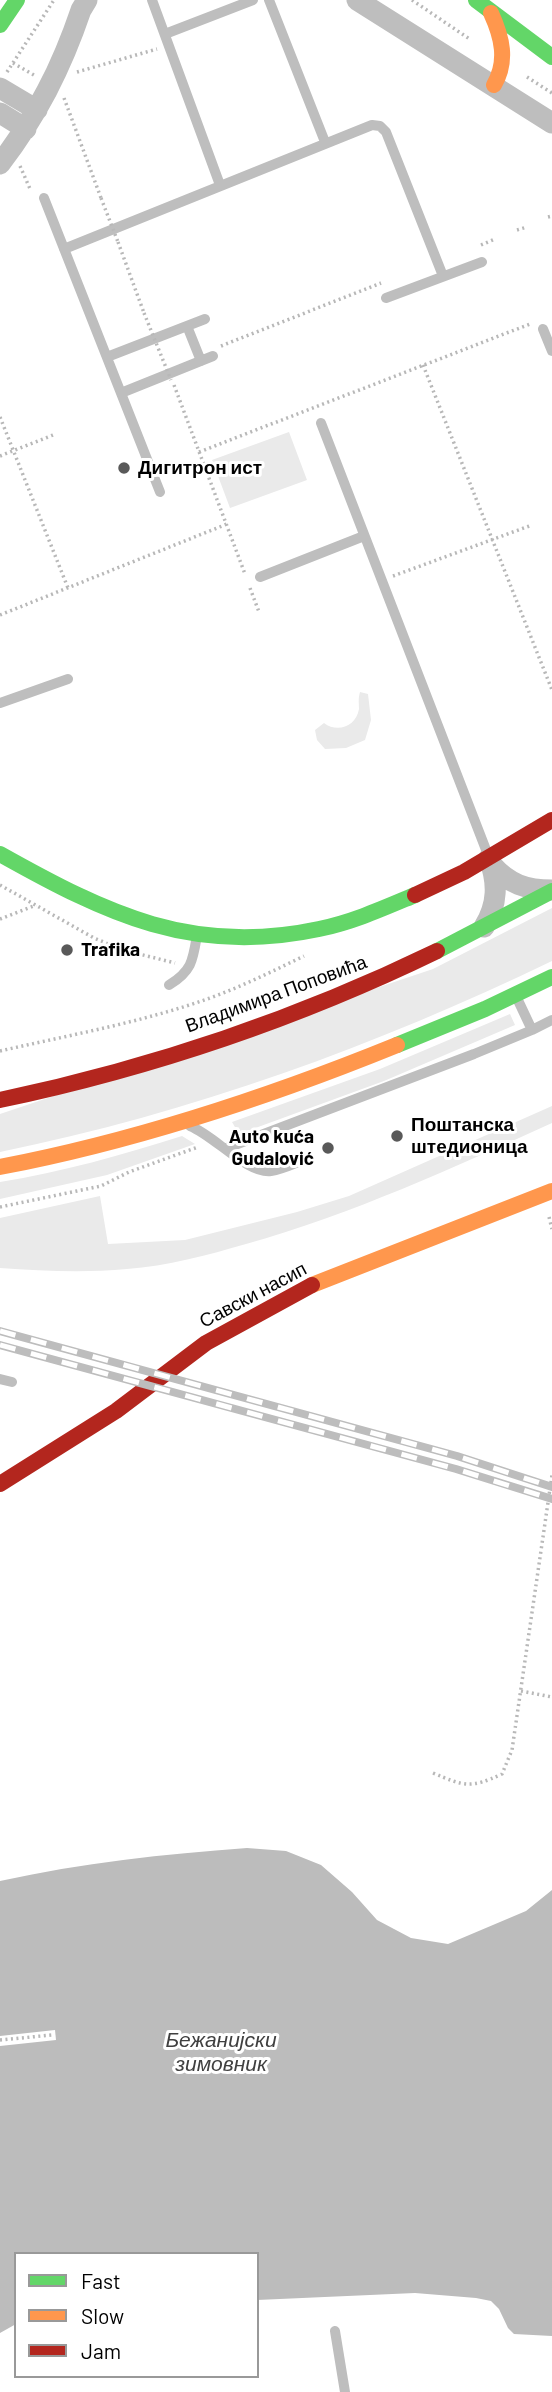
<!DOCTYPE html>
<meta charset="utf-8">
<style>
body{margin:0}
#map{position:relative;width:552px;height:2392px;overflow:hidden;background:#fff;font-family:Barlow,sans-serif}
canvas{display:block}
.legend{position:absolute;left:14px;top:2252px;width:245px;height:126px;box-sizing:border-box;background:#fff;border:2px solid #999;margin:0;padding:9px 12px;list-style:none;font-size:21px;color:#000}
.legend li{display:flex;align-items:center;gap:14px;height:35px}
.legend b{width:35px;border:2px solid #999}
</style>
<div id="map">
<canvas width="552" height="2392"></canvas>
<ul class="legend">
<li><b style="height:9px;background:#63d668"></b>Fast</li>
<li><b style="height:9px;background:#ff974d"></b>Slow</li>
<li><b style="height:9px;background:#b3261e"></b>Jam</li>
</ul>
</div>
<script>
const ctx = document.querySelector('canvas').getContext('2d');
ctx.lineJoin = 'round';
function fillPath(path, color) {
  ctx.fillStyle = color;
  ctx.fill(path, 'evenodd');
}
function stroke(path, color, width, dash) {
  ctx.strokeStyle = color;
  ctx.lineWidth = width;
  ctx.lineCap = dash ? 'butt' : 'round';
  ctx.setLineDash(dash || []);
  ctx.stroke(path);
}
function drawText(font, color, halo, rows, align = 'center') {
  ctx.font = font + ' Barlow,sans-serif';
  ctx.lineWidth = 6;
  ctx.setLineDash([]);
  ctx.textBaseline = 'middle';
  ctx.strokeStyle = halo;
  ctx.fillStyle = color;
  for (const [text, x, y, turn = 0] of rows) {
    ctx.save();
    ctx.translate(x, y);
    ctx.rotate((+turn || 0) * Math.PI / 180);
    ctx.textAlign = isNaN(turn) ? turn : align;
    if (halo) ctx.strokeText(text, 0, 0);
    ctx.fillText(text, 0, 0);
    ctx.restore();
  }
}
fillPath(new Path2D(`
 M289,432L307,480L230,508L212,460Z
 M360,692L368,694L371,720L365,740L346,748L325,749L317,740L315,730L324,723C337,733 356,727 359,709C359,703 358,699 360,692Z
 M552,908V961C376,1046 191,1113 0,1152V1114L433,969Z
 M510,1014L515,1025L384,1081L239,1134L232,1122L380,1069Z
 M552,1106V1123C452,1168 353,1214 246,1244C208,1255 167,1266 127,1269C85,1273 42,1271 0,1268V1218L100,1196L108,1244L185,1240L297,1212L349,1196Z
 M182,1136L195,1144L107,1175L0,1199V1182C62,1172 122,1155 182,1136Z`), '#eaeaea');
fillPath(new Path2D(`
 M247,1848L286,1851L321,1865L352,1892L377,1920L411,1938L448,1944L526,1911L552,1890V2336L514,2334L508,2328L499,2309L491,2301L476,2298L415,2293L257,2300V2254H16V2324L0,2333V1881C82,1863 164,1854 247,1848Z`), '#bcbcbc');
fillPath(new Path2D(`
 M55,2030L56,2040L0,2046V2036Z`), '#fff');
stroke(new Path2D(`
 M412,0L471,40
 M13,63L34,75
 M7,72L54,0
 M77,72L157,49
 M527,77L552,93
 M64,98L101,198
 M20,166L31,191
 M548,217L552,216
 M517,230L527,227
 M118,242L144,313
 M481,245L495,239
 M221,346L381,283
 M423,365L552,690
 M174,385L245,574
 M0,417L68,588
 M199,452L530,324
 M0,456L53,435
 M393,576L532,525
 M250,588L259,612
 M0,615L227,524
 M0,885L94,938L123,950L175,963
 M0,919L36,905
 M0,1051C70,1035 143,1022 210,998C243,986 273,971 304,956
 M0,1207L101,1186L129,1172L198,1147
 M549,1217L552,1229
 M521,1691L552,1697
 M433,1773C464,1786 470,1789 502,1774L512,1750L552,1475
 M0,2040L52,2035`), '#b8b8b8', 3.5, [2, 3.5]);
stroke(new Path2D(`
 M152,0L220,185
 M269,0L325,142
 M165,34L253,0
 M44,198L160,492
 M64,249L372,125L380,126L386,132L443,276
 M386,298L482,262
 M187,326L201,361
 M543,329L552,351
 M107,357L205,319
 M121,393L213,356
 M321,423L488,855
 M260,577L364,536
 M0,703L68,679
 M169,985C192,971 193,960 197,935
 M516,996L532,1030L552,1020
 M190,1126C215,1136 247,1174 271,1171C284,1169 297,1162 309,1158
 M227,1148L474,1054L532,1030
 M0,1379L12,1382
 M335,2331L345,2392`), '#bebebe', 10);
stroke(new Path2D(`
 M357,0L552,123
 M0,88L37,110
 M0,113L26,129
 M0,164C37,115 61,69 81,10L87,0
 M492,865C509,884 526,890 552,890
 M484,927C498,904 498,883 489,858`), '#bebebe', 21);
stroke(new Path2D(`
 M476,0L552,57
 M0,25L17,0
 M0,854C107,914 193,956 319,929C353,922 384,908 415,895
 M437,951L552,891
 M397,1045L485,1009L552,977`), '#63d668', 16);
stroke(new Path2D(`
 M491,13C502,37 508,61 494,85
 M0,1167C136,1141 269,1097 397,1045
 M312,1285L552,1191`), '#ff974d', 16);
stroke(new Path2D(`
 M415,895L464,872L552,820
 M0,1100C152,1068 297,1019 437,951
 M0,1484L116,1411L206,1343L312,1285`), '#b3261e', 16);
const rail = new Path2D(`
 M0,1331L457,1456L552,1487
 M0,1345L456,1469L552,1499`);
stroke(rail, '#bdbdbd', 8);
stroke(rail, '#fff', 5, [16]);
stroke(new Path2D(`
 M101,198L118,242
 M144,313L171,380`), '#b8b8b8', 3.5, [2, 3.5]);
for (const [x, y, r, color] of [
 [124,468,7,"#595959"],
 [67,950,7,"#595959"],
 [397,1136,7,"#595959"],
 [328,1148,7,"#595959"]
]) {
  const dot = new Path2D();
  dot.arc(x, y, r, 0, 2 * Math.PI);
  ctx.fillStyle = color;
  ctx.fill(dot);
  stroke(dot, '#fff', 2.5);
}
drawText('bold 19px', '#000', '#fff', [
 ["Дигитрон ист",138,468],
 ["Trafika",81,950],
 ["Поштанска",411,1125],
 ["штедионица",411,1147],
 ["Auto kuća",314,1137,"right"],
 ["Gudalović",314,1159,"right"]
], 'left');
drawText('19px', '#000', '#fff', [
 ["Владимира Поповића",276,994,-20],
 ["Савски насип",253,1295,-28]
]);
drawText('italic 21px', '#404040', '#fff', [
 ["Бежанијски",221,2040],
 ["зимовник",221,2064]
]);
</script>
